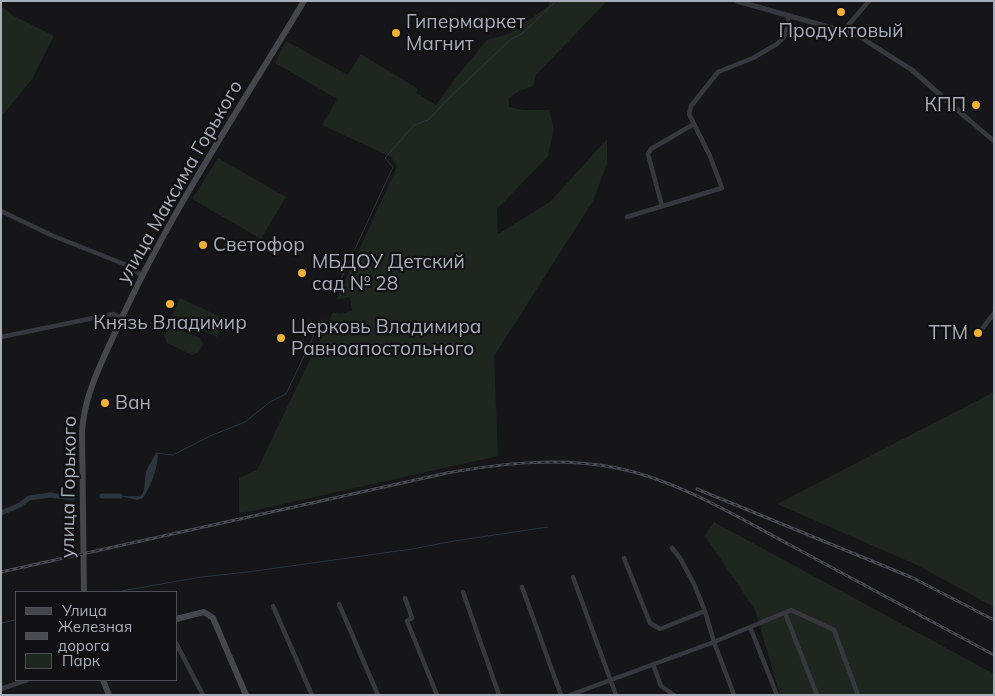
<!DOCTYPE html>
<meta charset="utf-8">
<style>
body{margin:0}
#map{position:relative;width:995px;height:696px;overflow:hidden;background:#161618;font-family:Mulish,sans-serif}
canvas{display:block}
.frame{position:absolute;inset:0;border:2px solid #a8adb8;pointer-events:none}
.legend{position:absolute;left:15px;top:591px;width:162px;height:90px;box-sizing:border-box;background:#111113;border:1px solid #4d4f55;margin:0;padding:6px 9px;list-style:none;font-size:15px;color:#a8adb8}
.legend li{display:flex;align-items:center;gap:10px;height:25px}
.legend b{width:25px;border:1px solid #4d4f55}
</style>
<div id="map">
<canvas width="995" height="696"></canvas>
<div class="frame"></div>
<ul class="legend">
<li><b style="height:6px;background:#45474d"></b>Улица</li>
<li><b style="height:6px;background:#4a4c52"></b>Железная дорога</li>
<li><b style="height:14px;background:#1e261f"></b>Парк</li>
</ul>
</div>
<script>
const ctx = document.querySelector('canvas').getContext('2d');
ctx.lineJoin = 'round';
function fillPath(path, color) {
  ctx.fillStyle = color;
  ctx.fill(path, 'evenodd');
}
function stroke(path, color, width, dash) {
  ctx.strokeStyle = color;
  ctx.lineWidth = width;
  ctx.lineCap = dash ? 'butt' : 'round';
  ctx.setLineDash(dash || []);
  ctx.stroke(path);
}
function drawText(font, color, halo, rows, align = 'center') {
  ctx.font = font + ' Mulish,sans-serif';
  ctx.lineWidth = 4.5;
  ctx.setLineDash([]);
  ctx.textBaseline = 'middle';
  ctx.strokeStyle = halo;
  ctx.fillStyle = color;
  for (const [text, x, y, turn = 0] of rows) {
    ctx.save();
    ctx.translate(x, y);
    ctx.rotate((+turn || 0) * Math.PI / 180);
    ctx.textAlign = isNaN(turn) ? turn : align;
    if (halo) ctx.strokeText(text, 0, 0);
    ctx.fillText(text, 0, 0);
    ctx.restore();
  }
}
fillPath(new Path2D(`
 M550,1H607L536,75L533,86L519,91L509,98V107L524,110H549L554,129L548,156L497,209L498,234L550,202L607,139V164L593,201L494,356L498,456L257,510L239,513V478L257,470L333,312L340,314L352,311L350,297L336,300L397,167L391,157L322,125L337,99L275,63L286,41L348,75L361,54L418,89L416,93L436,105L458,75L487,40L511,33L548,6Z
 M1,5L12,15L54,36L32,79L1,117Z
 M218,158L286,197L261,239L192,199Z
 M180,298L225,319L217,337L171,318Z
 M175,327L200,338L203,344L199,352L192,355L167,343L164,336L167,329Z
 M994,392V607L917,565L777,504Z
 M714,522L994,674V695H780L755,610L705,536Z`), '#1e261f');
fillPath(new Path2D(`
 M156,453L158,455C157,470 151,486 143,498L137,500L120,496H141L144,490L146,471Z`), '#2c353c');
stroke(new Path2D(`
 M335,292L393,167L385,158L414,125L428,120L449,98L511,39L523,33L556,1
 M156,453L173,455L210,436L245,422L270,402L286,394L321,320
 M116,592L201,577L248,572L412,549L454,541L548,527
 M1,623L16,620`), '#2c353c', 1);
stroke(new Path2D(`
 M102,496H120
 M1,513L20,505L29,498L50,495L73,498`), '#2c353c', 5);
stroke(new Path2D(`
 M844,30L869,1
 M969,120L994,141
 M662,206L648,154L651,149L694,124
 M1,211L51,235L129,266L141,275
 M627,217L722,188L710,156L689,114L691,106L718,72L753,58L777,44L784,37L788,26V15
 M979,333L994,313
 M1,337L113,314L122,318
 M672,548L680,558L694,584L705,611L714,642L734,695
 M624,558L650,623L660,629L705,611
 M573,577L616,695
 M522,587L561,695
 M463,592L499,695
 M405,598L412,618L407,621L437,695
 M339,604L378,695
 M273,606L312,695
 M785,613L817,695
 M750,627L777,695
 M176,643L203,695
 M653,664L661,686L674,695
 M1,689L27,680
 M570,695L714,642L791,610L834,630L858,695`), '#37383d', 4.5);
stroke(new Path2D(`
 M737,1L857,35L912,70L969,120`), '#37383d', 5);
stroke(new Path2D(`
 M84,592L82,432C84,394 103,360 118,326C170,212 240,108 304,1
 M176,619L204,612L213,618L246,695
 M103,680L109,695`), '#45474d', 6);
const rail = new Path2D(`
 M697,489L913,578L994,620
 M1,572L447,473C504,463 559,457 617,468C679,481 734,515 790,545C858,582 926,618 994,655`);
stroke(rail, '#4a4c52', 3);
stroke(rail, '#111113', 1, [4]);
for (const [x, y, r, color] of [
 [841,12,5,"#f2b134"],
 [396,33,5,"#f2b134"],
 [976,105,5,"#f2b134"],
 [203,245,5,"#f2b134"],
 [302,273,5,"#f2b134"],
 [170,304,5,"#f2b134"],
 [978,333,5,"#f2b134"],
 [281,338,5,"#f2b134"],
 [105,403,5,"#f2b134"]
]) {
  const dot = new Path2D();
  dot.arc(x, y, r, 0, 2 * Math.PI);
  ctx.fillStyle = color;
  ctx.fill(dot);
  stroke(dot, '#111113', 2);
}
drawText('19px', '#a8adb8', '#111113', [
 ["Гипермаркет",406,22],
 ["Магнит",406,44],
 ["Продуктовый",841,31,"center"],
 ["КПП",966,105,"right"],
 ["Светофор",213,245],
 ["МБДОУ Детский",312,262],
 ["сад № 28",312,284],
 ["Князь Владимир",170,323,"center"],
 ["Церковь Владимира",291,327],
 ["Равноапостольного",291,349],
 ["ТТМ",968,333,"right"],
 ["Ван",115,403]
], 'left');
drawText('19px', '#a8adb8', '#111113', [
 ["улица Максима Горького",180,182,-60],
 ["улица Горького",69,487,-89]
]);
</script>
